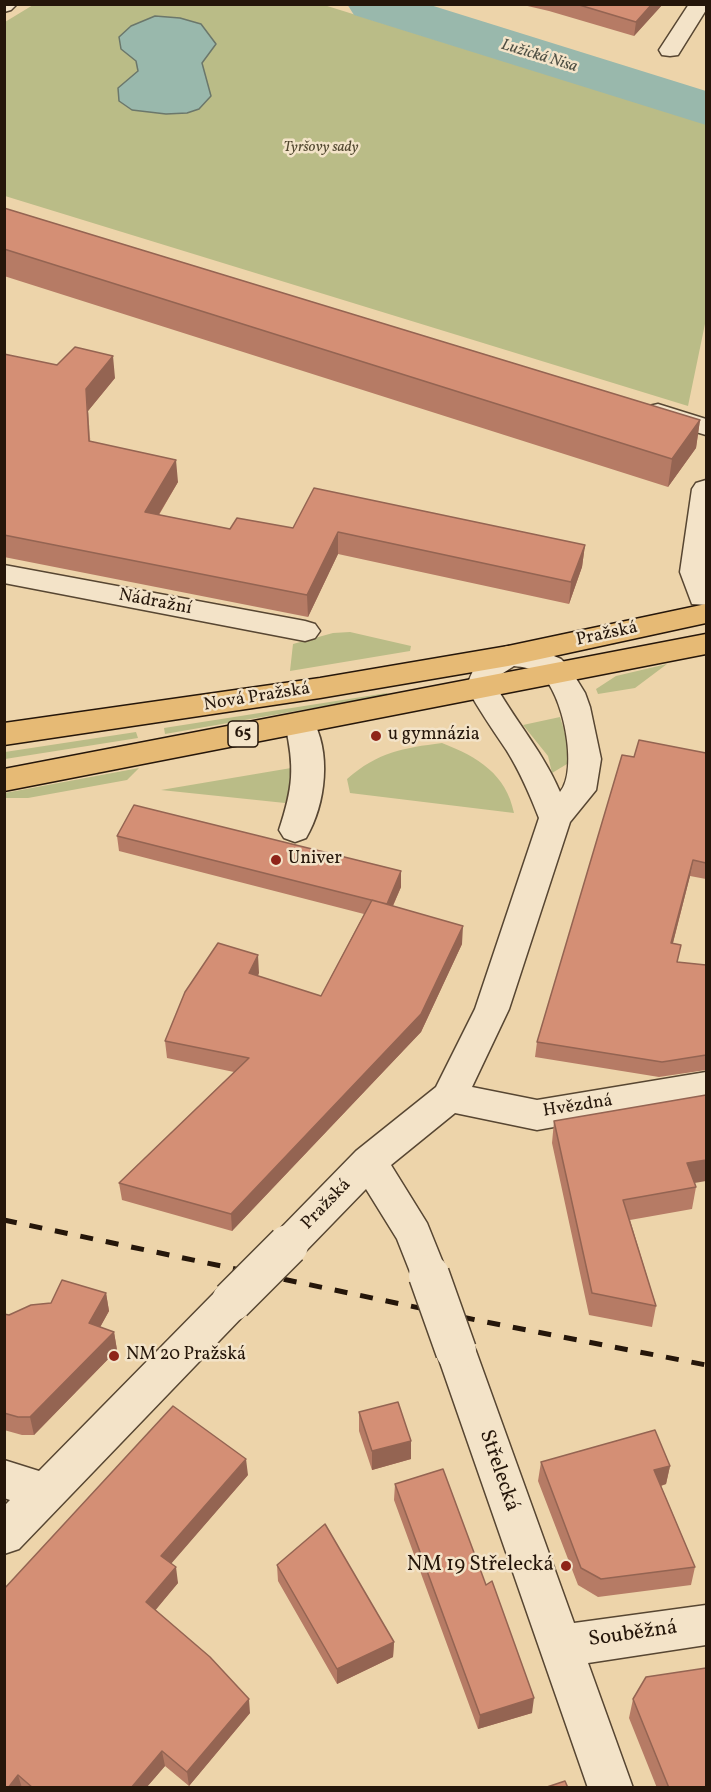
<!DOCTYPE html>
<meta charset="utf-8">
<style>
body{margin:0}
#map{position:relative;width:711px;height:1792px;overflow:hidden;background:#edd4aa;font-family:Vollkorn,serif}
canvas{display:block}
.frame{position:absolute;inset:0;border:6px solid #25160a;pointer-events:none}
</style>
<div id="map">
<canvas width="711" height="1792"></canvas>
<div class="frame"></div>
</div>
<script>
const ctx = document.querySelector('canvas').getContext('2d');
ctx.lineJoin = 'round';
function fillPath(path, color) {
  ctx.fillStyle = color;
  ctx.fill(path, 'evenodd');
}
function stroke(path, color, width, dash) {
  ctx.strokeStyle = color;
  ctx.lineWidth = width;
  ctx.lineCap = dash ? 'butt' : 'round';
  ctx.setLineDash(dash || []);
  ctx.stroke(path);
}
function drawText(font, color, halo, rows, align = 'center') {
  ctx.font = font + ' Vollkorn,serif';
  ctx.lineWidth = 5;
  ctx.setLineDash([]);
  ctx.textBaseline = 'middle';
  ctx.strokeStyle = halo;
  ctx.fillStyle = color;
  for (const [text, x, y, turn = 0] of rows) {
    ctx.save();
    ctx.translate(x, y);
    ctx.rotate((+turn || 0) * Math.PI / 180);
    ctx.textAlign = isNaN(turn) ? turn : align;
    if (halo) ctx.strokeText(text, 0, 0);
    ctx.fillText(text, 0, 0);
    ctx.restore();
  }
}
fillPath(new Path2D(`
 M33,5H324L706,124V319L688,406L5,196V22Z
 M350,632L411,646L410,651L290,671L293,644L333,633Z
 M667,664L635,688L598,694L596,689L616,676Z
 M387,693L388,695L165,734L164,728Z
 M560,717C565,733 570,747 567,764L552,773L548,756L523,725Z
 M136,732L138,738L5,759V752Z
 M442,743C478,757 506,774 514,813L350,793L347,779C378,752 403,748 442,743Z
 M297,767L285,803L161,790Z
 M139,768L127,780L28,798H5V793Z`), '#babc87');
const water = new Path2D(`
 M155,16L180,18L201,24L216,44L202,63L211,96L199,109L187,113L166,114L132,110L119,101L118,88L138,71L136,61L121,49L119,37L131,26Z`);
fillPath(water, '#99b8ac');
stroke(water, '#6b776b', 1.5);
fillPath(new Path2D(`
 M347,4H427L706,91V125L354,15Z`), '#99b8ac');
const minor = new Path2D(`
 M4,4H17L11,10L4,12Z
 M689,4H706V10L678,55L670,56L662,55L659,50Z
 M658,404L706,419V435L649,418L645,412L649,406Z
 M706,480V605L692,604L680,572L692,489L696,483Z
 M4,565L305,621L315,624L320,631L315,638L305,641L4,583Z
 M508,646L540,650L561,659L569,667L585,693L590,707L601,759L596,790L570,822L509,1009L472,1087L537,1100L706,1072V1100L537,1130L455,1113L391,1165L427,1223L448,1275L442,1287L429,1291L416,1287L397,1239L366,1189L301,1256L288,1261L275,1256L269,1245L275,1234L356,1151L436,1087L475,1009L539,818C530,795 520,772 507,751C493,730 479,710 467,688C472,665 485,652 508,646ZM514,666C523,667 533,668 540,674C563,691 579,771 560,792C544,754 517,723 497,688L500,675Z
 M300,713L311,717C332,751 326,804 306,838L295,842L284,838L279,830C293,787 295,768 285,724L289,717Z
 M232,1284L246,1289L251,1301L246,1313L19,1549L4,1554V1506L10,1500L4,1498V1460L39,1471L218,1289Z
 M456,1334L470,1339L476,1351L574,1623L706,1605V1645L588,1663L633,1788H588L436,1351L442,1339Z`);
const major = new Path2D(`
 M706,604V623L508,666L320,698L4,745V723L320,678L508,646Z
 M706,634V654L4,791V769Z`);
stroke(minor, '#574632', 3);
stroke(major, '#25160a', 3);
fillPath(minor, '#f3e3c8');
fillPath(major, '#e6ba75');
stroke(new Path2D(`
 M4,1220L481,1321L706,1365`), '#25160a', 5, [13, 13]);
const minorBridge = new Path2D(`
 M429,1275L456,1351
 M232,1301L288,1245`);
stroke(minorBridge, '#574632', 43, []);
stroke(minorBridge, '#f3e3c8', 40);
fillPath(new Path2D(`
 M519,4H663L634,36L549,11Z
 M4,208L700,420L696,448L668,487L4,276Z
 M4,354L115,378L88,411L90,441L178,482L159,515L230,529L293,528L585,545L582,567L569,604L338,554L308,617L4,557Z
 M706,753V879L690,876L673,943L678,962L706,965V1071V1070L659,1077L535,1057L537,1042L634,757Z
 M117,836L401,871V887L393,906L462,944L421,1032L232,1231L122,1200L119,1183L234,1072L167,1058L165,1041L259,973L258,976L321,996L364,914L119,851Z
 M554,1121L695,1183L696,1187L692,1209L630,1220L656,1306L652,1327L589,1315L552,1143Z
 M106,1293L109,1311L100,1327L114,1332L117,1350L34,1435H22L4,1430V1314L9,1315L51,1303Z
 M359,1412L411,1459L372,1470L359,1431Z
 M541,1462L670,1466L666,1484L661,1486L695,1567L691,1585L598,1597L578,1585L538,1481Z
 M248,1475L171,1563L178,1583L155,1610L250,1713L189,1786L165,1766L146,1788H4V1589Z
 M395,1484L532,1713L478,1729L394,1500Z
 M277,1565L394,1642L393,1657L337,1684L278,1581Z
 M633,1699L706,1788H657L629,1718Z`), '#b67b65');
fillPath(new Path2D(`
 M652,4H663L634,36L636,22Z
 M113,356L115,378L88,411L92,463L86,389Z
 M700,420L696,448L668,487L672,459Z
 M176,460L178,482L147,534L145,512Z
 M338,532V554L308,617L307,595Z
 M585,545L582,567L569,604L571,582Z
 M693,860L690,876L669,958L671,943Z
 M401,871V887L387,919V904Z
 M463,926L462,944L421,1032L232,1231L231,1214Z
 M258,955L259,973L250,990L249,973Z
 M706,1160V1181L683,1185L687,1163Z
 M106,1293L109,1311L92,1342L89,1323Z
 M114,1332L117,1350L34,1435L30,1417Z
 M411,1441V1459L372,1470V1451Z
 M246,1459L248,1475L164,1572L161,1556Z
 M670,1466L666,1484L650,1489L654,1470Z
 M176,1567L178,1583L149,1618L146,1602Z
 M394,1642L393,1657L337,1684V1669Z
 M534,1698L532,1713L478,1729L480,1715Z
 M249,1699L250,1713L189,1786L187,1772Z
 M162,1751L165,1766L146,1788H131Z
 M18,1775L22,1788H8Z`), '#946452');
const building = new Path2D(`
 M576,4H652L636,22Z
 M4,208L700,420L672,459L4,249Z
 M75,347L113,356L86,389L89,441L176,460L145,512L230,529L237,518L293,528L314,488L585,545L571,582L338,532L307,595L4,535V354L57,365Z
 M639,740L706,753V863L693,860L671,943L681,945L677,962L706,965V1055L662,1062L537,1042L622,755L634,757Z
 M134,805L401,871L387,904L117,836Z
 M372,900L463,926L421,1014L231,1214L119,1183L249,1058L165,1041L185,992L218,943L258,955L249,973L321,996Z
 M706,1095V1160L687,1163L696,1187L623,1200L656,1306L592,1293L554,1121Z
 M62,1280L106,1293L89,1323L114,1332L30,1417H18L4,1413V1314L9,1315L31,1305L51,1303Z
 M398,1402L411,1441L372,1451L359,1412Z
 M173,1406L246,1459L161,1556L176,1567L146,1602L210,1657L249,1699L187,1772L162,1751L131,1788H33L18,1775L8,1788H4V1589Z
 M655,1430L670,1466L654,1470L695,1567L601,1579L581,1568L541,1462Z
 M443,1469L486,1585L492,1581L534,1698L480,1715L395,1484Z
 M325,1524L394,1642L337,1669L277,1565Z
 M706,1668V1788H669L633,1699L646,1677Z
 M565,1781L568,1788H544Z`);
fillPath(building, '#d48f75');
stroke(building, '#946452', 1.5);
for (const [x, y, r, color] of [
 [376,736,6,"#8f2418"],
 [276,860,6,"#8f2418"],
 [114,1356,6,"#8f2418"],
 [566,1566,6,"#8f2418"]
]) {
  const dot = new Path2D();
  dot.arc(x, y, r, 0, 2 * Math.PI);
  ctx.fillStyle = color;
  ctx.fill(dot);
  stroke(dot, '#f3e3c8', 2);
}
drawText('italic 15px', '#524830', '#f3e3c8', [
 ["Tyršovy sady",321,148]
]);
drawText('italic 16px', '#4e4f43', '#f3e3c8', [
 ["Lužická Nisa",539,57,17]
]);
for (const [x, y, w] of [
 [243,734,30]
]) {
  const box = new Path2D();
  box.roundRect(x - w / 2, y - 13, w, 26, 4.5);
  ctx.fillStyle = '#f3e3c8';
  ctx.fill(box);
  stroke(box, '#25160a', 1.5);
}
drawText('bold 16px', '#25160a', null, [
 ["65",243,734]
]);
drawText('18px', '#25160a', '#f3e3c8', [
 ["Nádražní",155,603,11],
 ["Pražská",607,635,-12],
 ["Nová Pražská",257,698,-9],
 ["Hvězdná",578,1107,-9],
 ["Pražská",327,1205,-46]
]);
drawText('18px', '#25160a', '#f3e3c8', [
 ["u gymnázia",388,736],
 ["Univer",288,860],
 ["NM 20 Pražská",126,1356]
], 'left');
drawText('21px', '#25160a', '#f3e3c8', [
 ["Střelecká",498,1471,71],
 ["Souběžná",633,1635,-8]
]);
drawText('21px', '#25160a', '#f3e3c8', [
 ["NM 19 Střelecká",554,1566]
], 'right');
</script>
